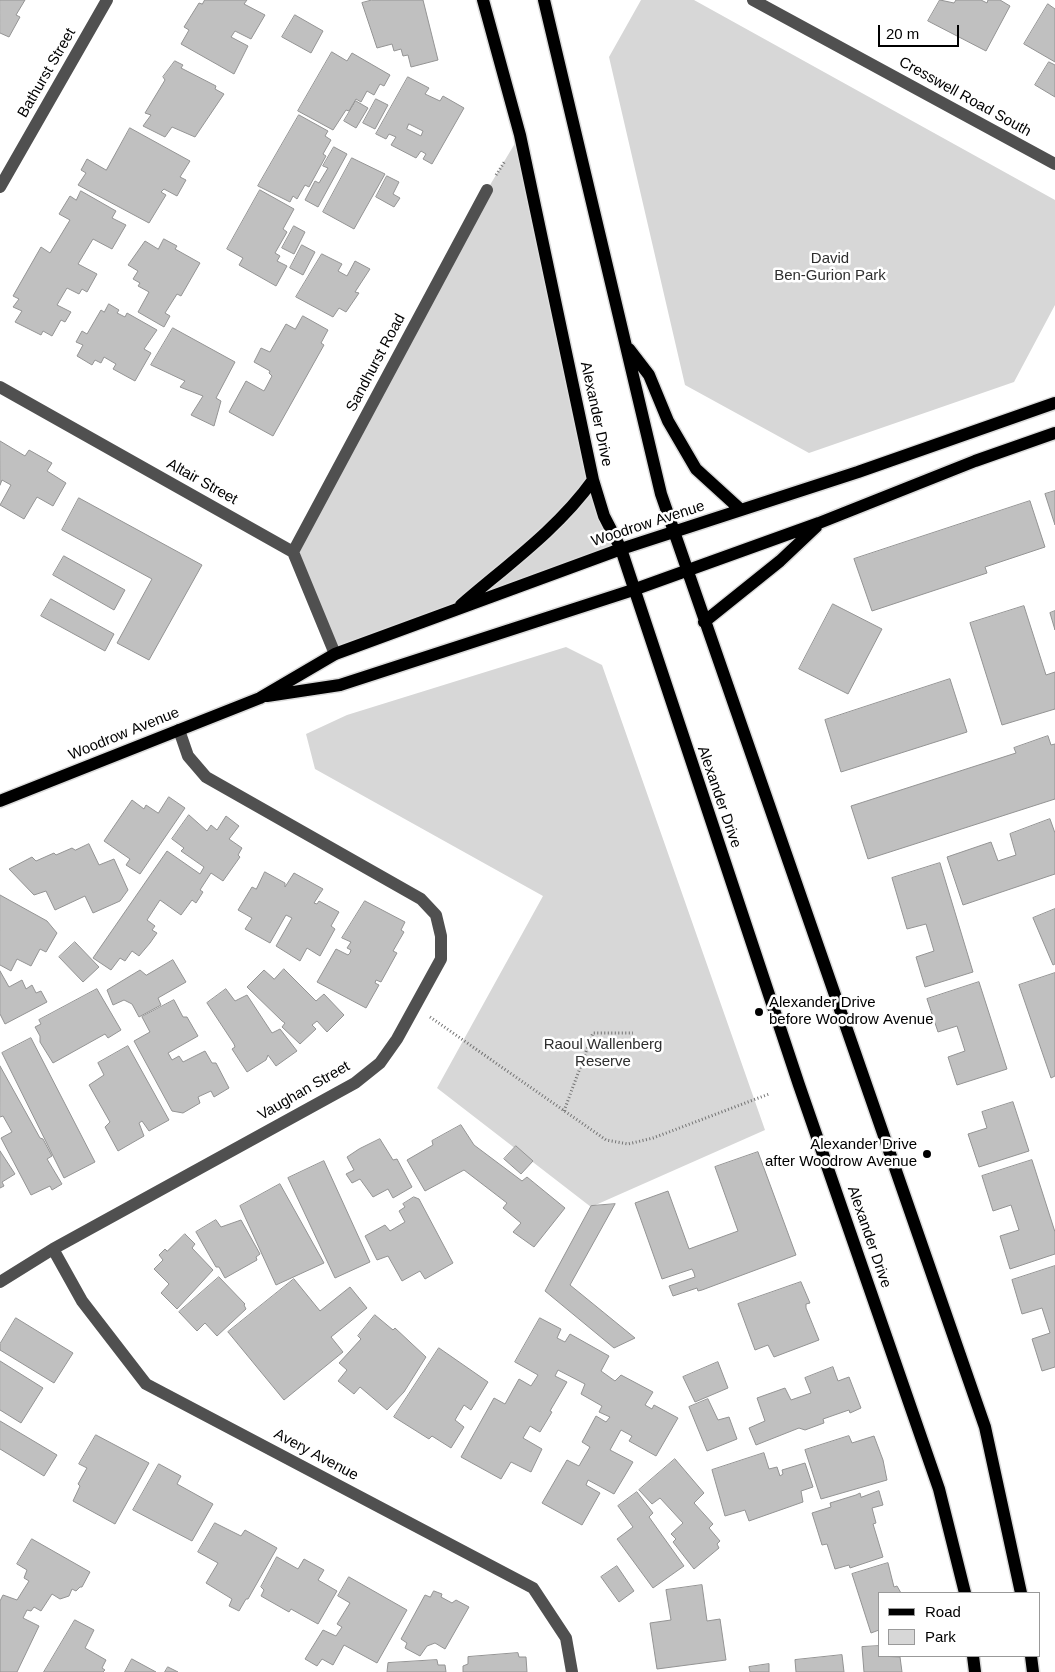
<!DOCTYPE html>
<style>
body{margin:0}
#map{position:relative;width:1055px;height:1672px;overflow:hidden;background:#fff;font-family:Helvetica,sans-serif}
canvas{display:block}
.legend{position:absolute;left:878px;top:1592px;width:162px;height:65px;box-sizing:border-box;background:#fff;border:1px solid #999;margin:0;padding:6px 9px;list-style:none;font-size:15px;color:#000}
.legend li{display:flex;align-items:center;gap:10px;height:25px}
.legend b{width:25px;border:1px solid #999}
.scale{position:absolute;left:878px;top:25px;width:81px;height:22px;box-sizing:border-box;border:2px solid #000;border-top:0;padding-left:6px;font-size:15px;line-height:18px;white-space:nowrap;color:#000;-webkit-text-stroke:4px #fff;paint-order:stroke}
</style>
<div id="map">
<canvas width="1055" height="1672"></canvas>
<ul class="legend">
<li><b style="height:6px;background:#000"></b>Road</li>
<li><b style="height:14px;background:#d7d7d7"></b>Park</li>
</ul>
<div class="scale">20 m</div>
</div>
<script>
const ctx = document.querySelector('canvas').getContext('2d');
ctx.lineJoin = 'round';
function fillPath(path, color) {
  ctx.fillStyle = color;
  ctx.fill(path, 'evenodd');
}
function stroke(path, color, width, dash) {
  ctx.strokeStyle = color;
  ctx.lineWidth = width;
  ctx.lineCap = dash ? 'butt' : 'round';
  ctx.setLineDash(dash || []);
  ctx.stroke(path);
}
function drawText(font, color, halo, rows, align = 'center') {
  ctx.font = font + ' Helvetica,sans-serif';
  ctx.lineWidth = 5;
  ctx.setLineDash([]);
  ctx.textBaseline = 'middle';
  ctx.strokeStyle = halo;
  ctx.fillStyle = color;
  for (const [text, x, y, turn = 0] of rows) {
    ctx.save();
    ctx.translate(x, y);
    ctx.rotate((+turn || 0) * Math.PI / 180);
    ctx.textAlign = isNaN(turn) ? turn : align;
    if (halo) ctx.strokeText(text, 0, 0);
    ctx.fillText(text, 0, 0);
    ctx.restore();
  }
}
fillPath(new Path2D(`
 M641,0H694L1055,200V305L1014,382L809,453L685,385L609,57Z
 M520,135L593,480L621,549L335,654L293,552L487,190Z
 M566,647L602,665L765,1130L591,1207L437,1088L543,896L315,769L306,734L347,715Z`), '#d7d7d7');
const building = new Path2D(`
 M0,0H25L16,15L20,17L9,37L0,33Z
 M205,0H247L244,4L265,15L251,39L235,31L231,37L248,46L234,74L181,44L189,30L184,27L199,3L202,4Z
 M372,0H423L438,60L411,67L408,55L403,56L401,49L394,51L392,44L377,48L362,3Z
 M940,0L954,3L956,0H981L987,3L988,0H1000L1010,6L986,51L928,21Z
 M1048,4L1055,9V62L1024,44Z
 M295,15L323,31L311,53L282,37Z
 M332,52L347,61L352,53L390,75L384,86L380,84L374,95L367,91L361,102L356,99L349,111L346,110L333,130L298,111Z
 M175,61L183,65L181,68L216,86L215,89L224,94L195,137L172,127L165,137L143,126L151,115L145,113L165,80L163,77Z
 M1049,62L1055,65V97L1035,85Z
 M408,77L429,88L425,94L440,101L443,96L464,108L432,164L423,159L426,154L421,151L416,158L391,145L396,137L389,134L386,139L376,134ZM409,124L423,131L421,136L407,129Z
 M376,99L388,105L375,129L363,123Z
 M356,101L368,108L356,128L344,121Z
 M299,115L328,131L325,136L331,140L323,154L326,156L309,187L305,185L297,199L293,196L290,202L258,186Z
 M130,128L190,161L180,177L186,180L177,196L164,189L161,192L166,195L149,223L78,185L86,173L81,170L87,159L106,170Z
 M334,147L347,154L318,207L305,200L315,181L319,183L328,168L323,166Z
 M352,158L385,174L354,229L323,212Z
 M387,176L399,182L393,194L400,198L394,207L376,197Z
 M260,190L294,209L283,229L287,232L275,253L280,256L277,261L287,266L276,286L239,265L243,258L227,249Z
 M81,191L116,211L112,218L126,225L112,249L93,239L78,264L97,274L87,292L82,289L79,294L67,288L57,305L71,312L65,322L61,320L52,336L43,331L41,335L15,322L22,311L13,307L19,299L13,296L41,247L50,253L70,220L59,214L70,196L76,200Z
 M294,226L305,232L294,254L282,248Z
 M164,239L177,246L175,249L200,263L181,296L177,294L165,313L170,316L164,327L138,312L149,292L138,286L140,283L133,279L138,271L128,265L145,241L158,249Z
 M302,245L315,252L303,275L290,268Z
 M322,254L342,264L338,271L347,276L355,261L370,269L355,292L359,293L346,312L339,308L333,317L296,297Z
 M109,304L119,310L117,313L125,317L127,313L157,330L144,349L151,353L135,381L113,369L116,364L104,357L101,363L95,360L92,365L77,356L83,345L76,342L82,331L87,334L101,310L104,312Z
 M303,316L328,330L321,343L324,345L273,436L229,412L246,381L264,391L272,376L269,373L270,371L254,362L261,348L270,352L286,324L295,329Z
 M173,328L235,362L216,398L221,401L214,426L191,415L203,396L180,387L185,381L151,365Z
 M0,441L25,456L29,450L52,463L47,471L66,483L53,506L37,497L24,519L0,505L11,485L2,480L0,485Z
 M1055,491V525L1045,494Z
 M79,498L202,565L149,660L117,643L152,579L62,530Z
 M1030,501L1045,547L985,567L987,573L872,611L854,559Z
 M64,556L125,590L114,610L53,575Z
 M51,599L114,634L105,651L41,616Z
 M833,604L882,629L848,694L799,669Z
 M1024,606L1046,675L1055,672V709L1002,725L970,623Z
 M1055,611V630L1050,613Z
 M950,679L967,732L841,772L825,720Z
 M1048,736L1051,745L1055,744V799L868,859L851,806L1016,753L1014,748Z
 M169,797L185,808L140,874L126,865L130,859L104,841L132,800L144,809L146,805L158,813Z
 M189,815L207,831L211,825L217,830L226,816L239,826L229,839L242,848L238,855L240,857L223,881L211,873L200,890L203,892L196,903L192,900L181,915L160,900L147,920L155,926L152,930L157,933L150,943L139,956L132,951L125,961L120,958L111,970L93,958L167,851L200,874L204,867L181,851L184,848L172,839Z
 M1050,819L1055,833V874L963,905L947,857L991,842L998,861L1016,855L1010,834Z
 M89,844L99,865L114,859L128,890L120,901L93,913L85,896L55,910L46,891L34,895L9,869L32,857L36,861L54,853L56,855L72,848L75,850Z
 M940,863L973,972L925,987L916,957L934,951L926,924L907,929L892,878Z
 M265,872L285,883V887L294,873L323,889L314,903L317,904L319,901L339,912L331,926L335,929L320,956L307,948L300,961L276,946L292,918L286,915L270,943L245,929L252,918L238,910L252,887L256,889Z
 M0,895L47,921L57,933L46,952L40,949L31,966L17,959L11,971L0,965Z
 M365,901L405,922L401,930L404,932L393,951L397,953L381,982L376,980L375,983L379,985L366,1008L317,982L336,949L348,955L350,953L351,950L347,948L351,942L342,938Z
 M1055,909V964L1053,965L1033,918Z
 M75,942L99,967L83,982L59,957Z
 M173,960L186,982L158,998L161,1005L139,1017L132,1004L124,1000L113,1005L107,990L140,970L146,975Z
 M284,969L316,1001L324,994L344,1015L327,1032L317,1021L312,1025L316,1029L300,1044L282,1027L285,1023L282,1021L247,987L264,970L274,979Z
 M0,971L9,987L22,980L26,989L32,985L36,993L41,991L47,1002L5,1024L0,1014Z
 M1055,973V1076L1051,1078L1019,985Z
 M979,982L1007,1069L957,1085L948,1057L965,1051L957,1026L938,1032L927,999Z
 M97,989L121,1030L108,1038L105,1034L53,1063L40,1042V1036L35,1027L41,1024L39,1020Z
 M226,989L235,1001L247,995L272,1033L280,1029L297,1051L276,1066L268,1055L266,1060L247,1072L232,1049L235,1047L234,1044L207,1003Z
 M174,1000L183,1017H187L198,1036L168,1053L172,1060L179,1056L183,1062L205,1051L212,1063H216L229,1088L214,1097L211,1091L200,1096L198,1097L200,1103L183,1113L172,1111L134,1041L150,1032L142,1017Z
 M31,1038L95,1162L64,1178L2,1053Z
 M128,1046L169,1120L149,1131L142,1121L139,1123L144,1136L118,1151L105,1127L110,1122L89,1085L104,1075L98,1063Z
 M0,1066L40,1138L43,1139L52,1156L47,1159L62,1184L52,1190L50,1186L31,1195L1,1138L12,1132L3,1116L0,1117Z
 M1013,1102L1029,1151L979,1167L968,1134L987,1128L982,1112Z
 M461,1125L474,1145L522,1181L527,1177L565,1208L534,1247L513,1232L521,1223L503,1208L507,1203L464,1170L425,1191L407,1160L433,1145L432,1141Z
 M380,1139L393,1160L397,1159L412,1187L393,1198L388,1189L373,1197L360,1179L352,1183L346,1174L354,1170L347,1157L359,1149Z
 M516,1146L533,1161L521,1174L504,1159Z
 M0,1151L15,1174L2,1182L4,1186L0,1188Z
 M758,1152L796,1255L702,1290L698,1291L697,1288L673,1296L669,1286L695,1277L694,1273L692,1269L662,1279L635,1203L668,1191L689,1249L738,1231L715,1167Z
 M1032,1160L1055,1232V1254L1010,1269L1000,1236L1019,1230L1011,1205L993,1211L982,1176Z
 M324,1161L370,1262L335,1278L288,1178Z
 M280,1184L324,1263L276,1285L240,1206Z
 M414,1197L419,1199L453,1263L425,1279L420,1271L402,1281L388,1256L377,1260L365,1236L385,1225L390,1231L405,1222L399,1211L405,1207L403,1204Z
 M615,1204L570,1285L635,1338L614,1348L545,1291L591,1206Z
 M216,1220L221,1227L241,1220L260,1254L256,1257L257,1260L225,1278L219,1267H216L196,1232Z
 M185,1234L195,1244L192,1248L213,1270L177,1309L161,1293L169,1284L154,1269L163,1260L159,1255L165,1249L167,1251Z
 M1055,1266V1367L1042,1371L1032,1339L1050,1333L1042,1308L1022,1314L1012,1280Z
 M219,1277L245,1304L244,1305L246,1309L217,1336L205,1323L197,1331L179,1312Z
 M294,1279L320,1311L350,1287L367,1308L331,1337L343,1352L284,1400L228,1332Z
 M801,1282L810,1303L806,1304V1308L819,1340L774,1357L768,1345L755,1350L738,1304Z
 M375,1315L393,1330L395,1328L426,1357L404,1392L387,1410L360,1387L354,1394L338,1381L347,1370L339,1363L361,1339L358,1336Z
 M16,1318L73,1353L54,1383L0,1350V1344Z
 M540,1318L561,1329L557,1338L565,1342L570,1334L609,1356L601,1371L615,1381L621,1375L653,1392L645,1405L652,1409L654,1405L678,1418L656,1456L629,1441L632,1436L621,1430L610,1450L633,1462L614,1494L588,1480L586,1485L600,1493L582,1525L542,1503L567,1460L579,1466L590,1447L582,1442L596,1416L606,1422L610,1417L599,1412L602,1406L581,1394L585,1384L558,1370L555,1376L567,1382L550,1411L552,1412L540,1432L530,1426L523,1438L542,1449L531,1472L511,1462L501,1479L461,1457L494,1398L505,1404L519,1379L531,1386L538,1375L515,1362Z
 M439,1348L488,1382L471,1410L464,1405L455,1420L464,1427L451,1448L432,1436L429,1439L394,1417Z
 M0,1361L43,1388L21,1423L0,1410Z
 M718,1362L728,1388L695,1402L683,1377Z
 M833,1367L838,1381L849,1377L861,1408L850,1413L849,1410L846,1411L823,1419L824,1423L805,1430L799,1428L756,1445L749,1428L765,1421L757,1398L785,1388L791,1400L811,1393L805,1378Z
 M708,1399L718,1420L729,1417L737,1439L707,1451L689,1407Z
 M0,1421L57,1455L44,1476L0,1449Z
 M96,1435L149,1463L115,1524L73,1501L80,1486L78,1484L87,1468L79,1464Z
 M849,1436L852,1443L874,1436L883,1460L887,1480L821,1499L805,1450Z
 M764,1453L769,1469L777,1467L780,1476L783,1474L782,1470L805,1463L813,1487L801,1491L803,1502L749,1521L745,1510L725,1516L712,1470Z
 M675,1459L704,1493L694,1503L713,1524L709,1528L720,1541L717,1544L719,1548L694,1569L673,1542L676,1539L671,1534L683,1523L660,1498L652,1504L639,1490Z
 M159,1464L181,1476L177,1484L213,1504L192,1541L133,1510Z
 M879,1491L883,1505L872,1508L876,1523L873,1524L883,1557L850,1568L849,1565L835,1569L827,1544L822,1545L812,1513L831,1507L830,1503L856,1495L860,1493L861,1497Z
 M637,1492L653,1513L649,1517L684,1566L653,1588L617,1539L633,1527L618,1506Z
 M215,1523L241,1536L245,1530L277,1548L248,1599H246L239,1611L229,1606L232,1599L206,1583L218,1563L198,1552Z
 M32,1539L90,1572L82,1587H80L76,1591L72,1589L69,1596L60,1599L52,1594L41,1611L34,1607L31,1611L27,1610L23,1618L39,1626L17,1672H0V1601L3,1595L17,1600L29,1581L24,1578L27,1570L17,1564Z
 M277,1557L298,1569L304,1559L324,1570L318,1580L337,1591L318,1624L291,1609L289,1612L261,1596L264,1590L261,1587Z
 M888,1563L894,1587L897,1586L901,1593H879V1630L871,1633L852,1574Z
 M617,1566L634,1591L619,1602L601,1577Z
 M349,1577L407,1610L377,1663L344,1645L333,1665L322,1659L317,1666L305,1659L323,1630L336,1636L342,1627L337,1624L350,1603L338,1596Z
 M702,1585L707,1621L720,1619L726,1660L657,1669L650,1623L671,1620L666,1590Z
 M434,1591L442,1594L441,1597L452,1603L456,1600L469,1607L445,1649L435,1643L427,1646L420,1656L405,1648L407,1643L401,1639L425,1595L430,1597Z
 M75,1620L94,1630L85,1648L106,1660L102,1668L105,1670L103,1672H44Z
 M879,1646V1656L900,1657L902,1672H864L862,1647Z
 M518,1653L519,1657H526L527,1672H463V1666L468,1664V1657Z
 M842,1655L844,1672H796L795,1660Z
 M132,1659L156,1672H125Z
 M437,1660L438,1665H445L446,1672H387L388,1663Z
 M769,1664V1672H750L749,1667Z
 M168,1667L178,1672H165Z`);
fillPath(building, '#c0c0c0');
stroke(building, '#949494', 1);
const major = new Path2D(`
 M483,0L520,135L593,480L604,516L621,549L799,1085L939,1489L965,1593
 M544,0L661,494L985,1427L1021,1593
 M629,349L649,375L668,421L696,469L741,510
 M461,605C506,566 558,529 593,480
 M704,622L780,561L816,527
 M267,696L340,685L633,590L819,523L975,461L1055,433
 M0,801L260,698L335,654L621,549L858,472L1055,403
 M973,1656L975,1672
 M1031,1656L1033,1672`);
stroke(major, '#dbdbdb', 15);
stroke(new Path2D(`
 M496,175L505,161
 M430,1017L606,1140L628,1144L653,1138L769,1094
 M564,1111L593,1033H633`), '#727272', 3, [1, 2.5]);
stroke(new Path2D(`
 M753,0L1055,164
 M0,187L107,0
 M0,387L293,552L335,654
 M293,552L487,190
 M53,1249L82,1301L146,1384L533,1588L566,1638L572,1672
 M0,1282L53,1249L355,1083L380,1063L397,1039L441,959V936L436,915L421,899L206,777L188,756L179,730`), '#505050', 12);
stroke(major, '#000', 12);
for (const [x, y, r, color] of [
 [759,1012,5,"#000"],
 [927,1154,5,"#000"]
]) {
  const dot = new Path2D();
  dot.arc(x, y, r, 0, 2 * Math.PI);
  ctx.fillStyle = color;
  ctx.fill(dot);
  stroke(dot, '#fff', 2);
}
drawText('15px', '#000', '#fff', [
 ["Bathurst Street",47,73,-60],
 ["Cresswell Road South",965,97,29],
 ["Sandhurst Road",376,363,-62],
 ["Alexander Drive",596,414,78],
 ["Altair Street",202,482,29],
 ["Woodrow Avenue",648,524,-18],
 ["Woodrow Avenue",124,734,-22],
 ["Alexander Drive",719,797,71],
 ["Vaughan Street",304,1091,-30],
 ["Alexander Drive",869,1237,71],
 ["Avery Avenue",316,1455,28]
]);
drawText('15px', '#2e2e2e', '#fff', [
 ["David",830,259],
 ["Ben-Gurion Park",830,276],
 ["Raoul Wallenberg",603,1045],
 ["Reserve",603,1062]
]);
drawText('15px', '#000', '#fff', [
 ["Alexander Drive",769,1003],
 ["before Woodrow Avenue",769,1020],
 ["Alexander Drive",917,1145,"right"],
 ["after Woodrow Avenue",917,1162,"right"]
], 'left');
</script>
